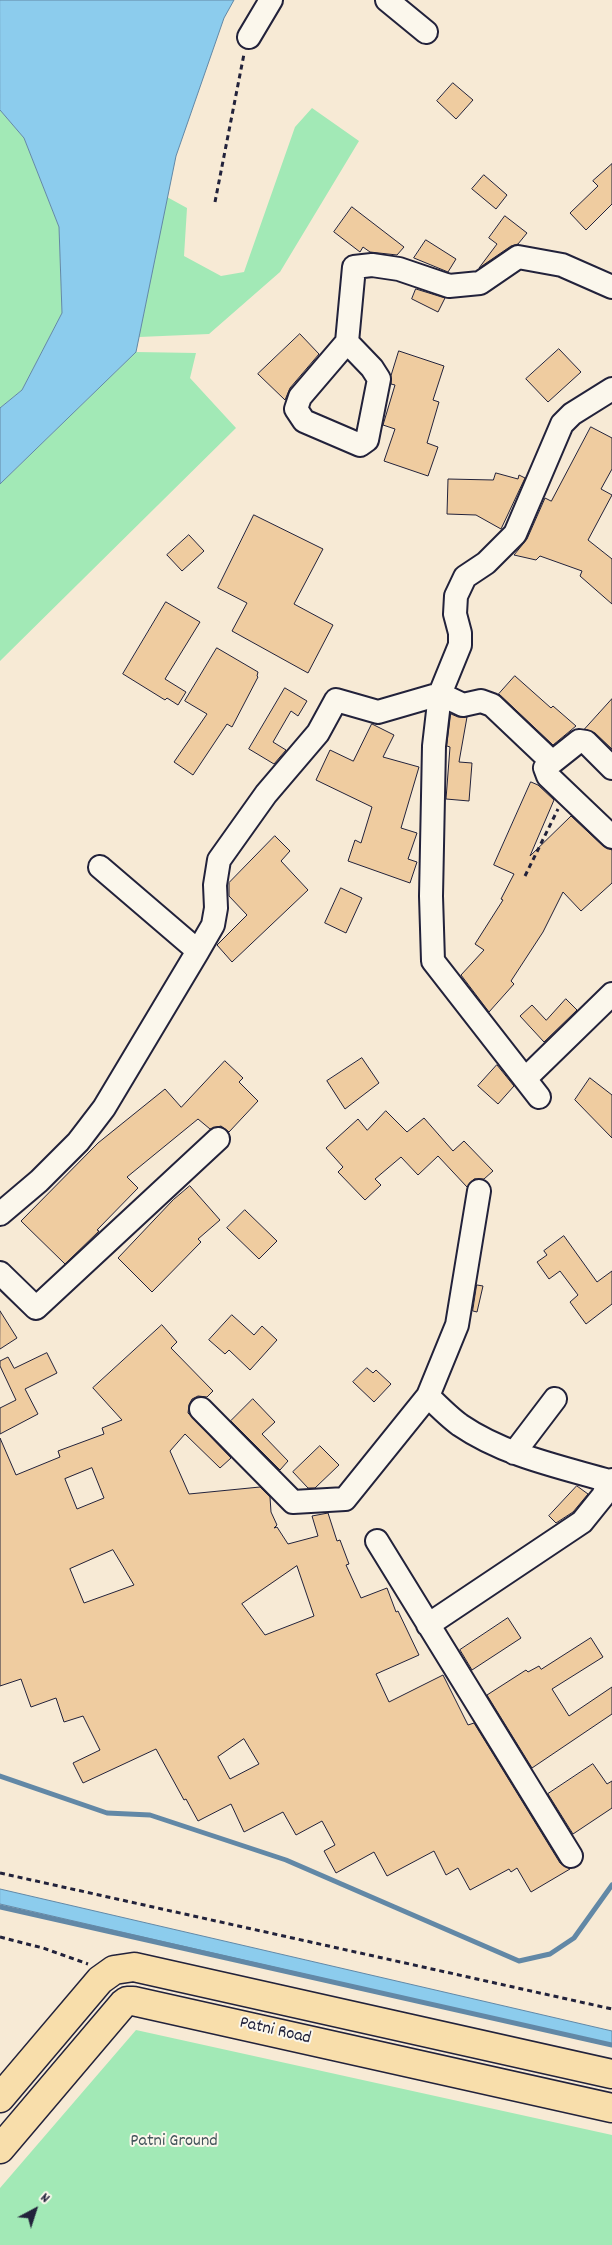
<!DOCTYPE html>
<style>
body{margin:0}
#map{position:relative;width:612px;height:2245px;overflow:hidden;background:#f7ead5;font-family:Dekko,sans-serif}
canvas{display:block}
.north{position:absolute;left:10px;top:2185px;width:50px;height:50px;-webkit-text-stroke:4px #fbf7ec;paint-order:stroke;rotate:40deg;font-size:14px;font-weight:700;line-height:20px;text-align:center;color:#22223b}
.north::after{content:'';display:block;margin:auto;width:18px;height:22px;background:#22223b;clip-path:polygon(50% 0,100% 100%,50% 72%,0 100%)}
</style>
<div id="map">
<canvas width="612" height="2245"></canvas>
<div class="north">N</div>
</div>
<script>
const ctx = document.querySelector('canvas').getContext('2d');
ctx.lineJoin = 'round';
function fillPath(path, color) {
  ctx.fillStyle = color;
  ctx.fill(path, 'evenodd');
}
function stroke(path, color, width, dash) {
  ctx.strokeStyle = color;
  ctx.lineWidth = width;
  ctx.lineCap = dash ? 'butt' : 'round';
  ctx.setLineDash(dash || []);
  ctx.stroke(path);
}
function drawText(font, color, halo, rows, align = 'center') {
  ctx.font = font + ' Dekko,sans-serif';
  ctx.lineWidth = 4;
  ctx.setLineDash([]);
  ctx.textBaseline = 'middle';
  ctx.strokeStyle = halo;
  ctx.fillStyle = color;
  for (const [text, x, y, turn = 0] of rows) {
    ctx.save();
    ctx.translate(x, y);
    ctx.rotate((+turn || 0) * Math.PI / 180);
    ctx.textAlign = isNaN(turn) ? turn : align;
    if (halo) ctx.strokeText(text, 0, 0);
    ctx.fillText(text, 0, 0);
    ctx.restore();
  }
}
fillPath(new Path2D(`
 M312,108L359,141L280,272L209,334L139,337L167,197L187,208L184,256L221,276L244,272L295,127Z
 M0,110L24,138L59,227L62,313L22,390L0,408Z
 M136,352L196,353L190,378L236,428L0,661V484Z
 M136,2030L612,2135V2245H0V2188Z`), '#a2e9b6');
const water = new Path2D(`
 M0,0H234L224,18L176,156L136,352L0,484V408L22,390L62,313L59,227L24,138L0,110Z
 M0,1889L612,2031V2045L0,1904Z`);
fillPath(water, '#8ccced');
stroke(water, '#6288a6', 1);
stroke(new Path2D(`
 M0,1776L107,1813L150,1815L286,1860L519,1961L550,1954L574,1938L612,1885
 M0,1907L612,2045`), '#6288a6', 5);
const building = new Path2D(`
 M453,83L473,100L456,119L437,101Z
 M612,164V204L586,230L570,213L598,186L593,181Z
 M484,175L507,195L496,209L472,189Z
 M352,207L404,247L397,255L370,252L363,247L360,252L334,232Z
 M505,216L527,233L518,244L511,246L479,268L497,244L489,238Z
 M426,240L456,259L448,272L414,258Z
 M416,289L445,298L438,312L412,299Z
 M300,334L319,354L290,388L285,400L258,374Z
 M559,349L581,372L548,402L526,379Z
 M399,351L444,366L433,400L439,402L427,443L438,447L428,476L384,461L395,429L383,425L395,385L391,384V376Z
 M591,427L612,438V469L601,489L612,495L588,540L612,559V604L580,576L582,571L540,556L536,560L514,555L527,539L545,498L551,501Z
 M496,473L518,479L519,475L525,478L501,529L476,515L447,514L448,479L493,480Z
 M254,515L323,549L294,604L333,625L308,673L232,631L247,603L218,588Z
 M189,535L204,551L182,571L167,555Z
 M166,602L200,622L165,679L186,692L178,705L167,698L165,700L123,674Z
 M217,648L258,672L257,676L258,677L232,727L227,724L193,775L174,762L207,714L185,701Z
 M515,676L551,708L553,706L576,726L553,745L499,694Z
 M285,688L307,701L298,716L291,711L273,742L286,750L274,764L249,749Z
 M612,699V749L595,733L585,729Z
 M451,714L458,717H467L459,762L472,763L469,801L446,799L450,747L447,746Z
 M372,724L394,735L383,757L419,767L401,828L417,833L408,859L417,862L410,883L348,861L355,840L361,843L372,807L316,780L330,750L353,761Z
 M531,782L538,785L554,800L530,856L571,816L603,846L612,850V883L581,911L563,892L543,932L511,981L514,984L489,1012L461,975L484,950L475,944L503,900L501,899L514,874L494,865Z
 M275,836L290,851L281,861L308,890L232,962L217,945L247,915L229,896V883Z
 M341,888L362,898L346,933L325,923Z
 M566,999L577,1010L544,1042L520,1016L532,1005L546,1020Z
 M362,1058L379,1083L345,1109L327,1081Z
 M225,1061L243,1078L239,1082L258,1101L229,1132L221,1126L210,1129L198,1119L127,1177L138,1188L97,1230L99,1231L65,1264L21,1221L98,1143L165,1089L181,1107Z
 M497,1065L514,1086L498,1104L478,1086Z
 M590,1078L612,1095V1138L575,1100Z
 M386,1111L407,1132L424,1118L453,1151L464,1141L493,1171L484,1179H474L467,1187L438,1156L418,1175L401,1157L375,1179L381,1185L365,1200L338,1172L343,1167L326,1148L358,1119L367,1130Z
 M190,1186L220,1220L198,1239L201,1242L152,1292L118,1258L173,1200Z
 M245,1210L277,1241L259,1259L227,1228Z
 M564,1236L597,1282L612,1271V1304L586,1324L570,1302L578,1295L560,1271L549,1279L537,1262L547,1255L544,1251Z
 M477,1285L483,1286L477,1312L473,1311Z
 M0,1311L17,1338L0,1349Z
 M232,1315L254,1335L262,1326L277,1340L250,1370L229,1350L225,1354L209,1340Z
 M162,1325L177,1342L171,1348L213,1391L207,1397L198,1396L192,1399L189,1405L188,1413L231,1458L220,1468L185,1434L170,1451L189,1494L260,1487L270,1497L271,1512L277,1525L274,1528L277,1527L288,1544L318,1536L312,1516L328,1513L337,1541L340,1540L349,1564L346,1565L361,1598L387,1588L396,1612L398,1611L419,1655L376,1674L389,1702L443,1675L468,1725L474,1723L560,1863L570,1869L531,1892L517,1868L511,1872L509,1869L470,1890L458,1868L446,1875L434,1851L387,1876L374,1852L336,1873L324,1851L335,1845L322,1821L296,1835L283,1812L244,1832L231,1804L198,1821L186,1799L184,1800L156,1749L83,1783L73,1763L100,1750L83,1716L64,1722L56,1698L31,1707L21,1679L0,1686V1438L16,1475L60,1457L58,1451L104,1434L102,1428L122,1420L93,1388ZM92,1468L104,1498L77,1509L65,1479ZM113,1550L134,1585L84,1603L70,1569ZM297,1566L314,1616L265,1635L242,1604ZM244,1739L259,1764L230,1779L218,1757Z
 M47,1353L57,1373L25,1389L38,1414L0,1434V1408L16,1400L0,1366V1361L8,1357L14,1368Z
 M367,1368L373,1373L376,1370L391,1384L374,1402L353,1382Z
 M253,1399L275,1422L262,1434L288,1461L280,1470L231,1421Z
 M320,1446L339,1465L315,1488H308L293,1472Z
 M577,1486L588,1494L573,1512L556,1523L549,1516Z
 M508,1618L521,1638L472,1670L460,1650Z
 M591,1638L603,1657L552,1689L569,1716L612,1687V1714L532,1768L487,1695L526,1670L528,1672L539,1666L541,1669Z
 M593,1764L607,1784L612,1781V1808L573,1834L548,1794Z`);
fillPath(building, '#efcca0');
stroke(building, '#22223b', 1);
const minor = new Path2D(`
 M387,0L426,32
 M249,37L271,0
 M347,342L372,368L379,379L367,440L360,445L304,421L296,409L300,397L347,342L354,267L372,265L399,269L449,286L480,283L518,257L562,265L612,287
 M551,761L492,705L481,701L463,705L440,694L460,645V633L455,614L456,596L465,577L486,563L515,534L562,424L572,414L612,389
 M612,768L586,742L579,741L545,768L548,776L612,837
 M198,951L213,925L216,908L215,885L219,860L266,794L318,733L336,700L378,712L440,694L434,746L431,896L433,961L539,1097
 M525,1079L612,994
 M0,1214L39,1181L78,1142L104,1108L198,951L100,867
 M0,1273L36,1308L218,1139
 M428,1396C438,1406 449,1417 460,1425C504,1455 557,1466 609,1481
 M201,1409L293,1502L345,1499L428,1396L457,1325L479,1191
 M514,1453L555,1399
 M377,1541L571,1856
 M428,1625L582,1522L603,1496L609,1481L612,1480`);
const major = new Path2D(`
 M0,2098L100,1980L114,1970L134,1967L612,2074
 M0,2149L123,2004L127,2001H133L612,2108`);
stroke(minor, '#22223b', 26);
stroke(major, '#22223b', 31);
stroke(new Path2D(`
 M215,202L244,54
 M525,876L558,809
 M0,1873L612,2009
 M0,1937L43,1948L88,1964`), '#22223b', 3, [5, 4]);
stroke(minor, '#fbf7ec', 22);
stroke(major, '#f8deab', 28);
drawText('18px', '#22223b', '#fbf7ec', [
 ["Patni Road",275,2032,13]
]);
drawText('18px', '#42545a', '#fbf7ec', [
 ["Patni Ground",174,2143]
]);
</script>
